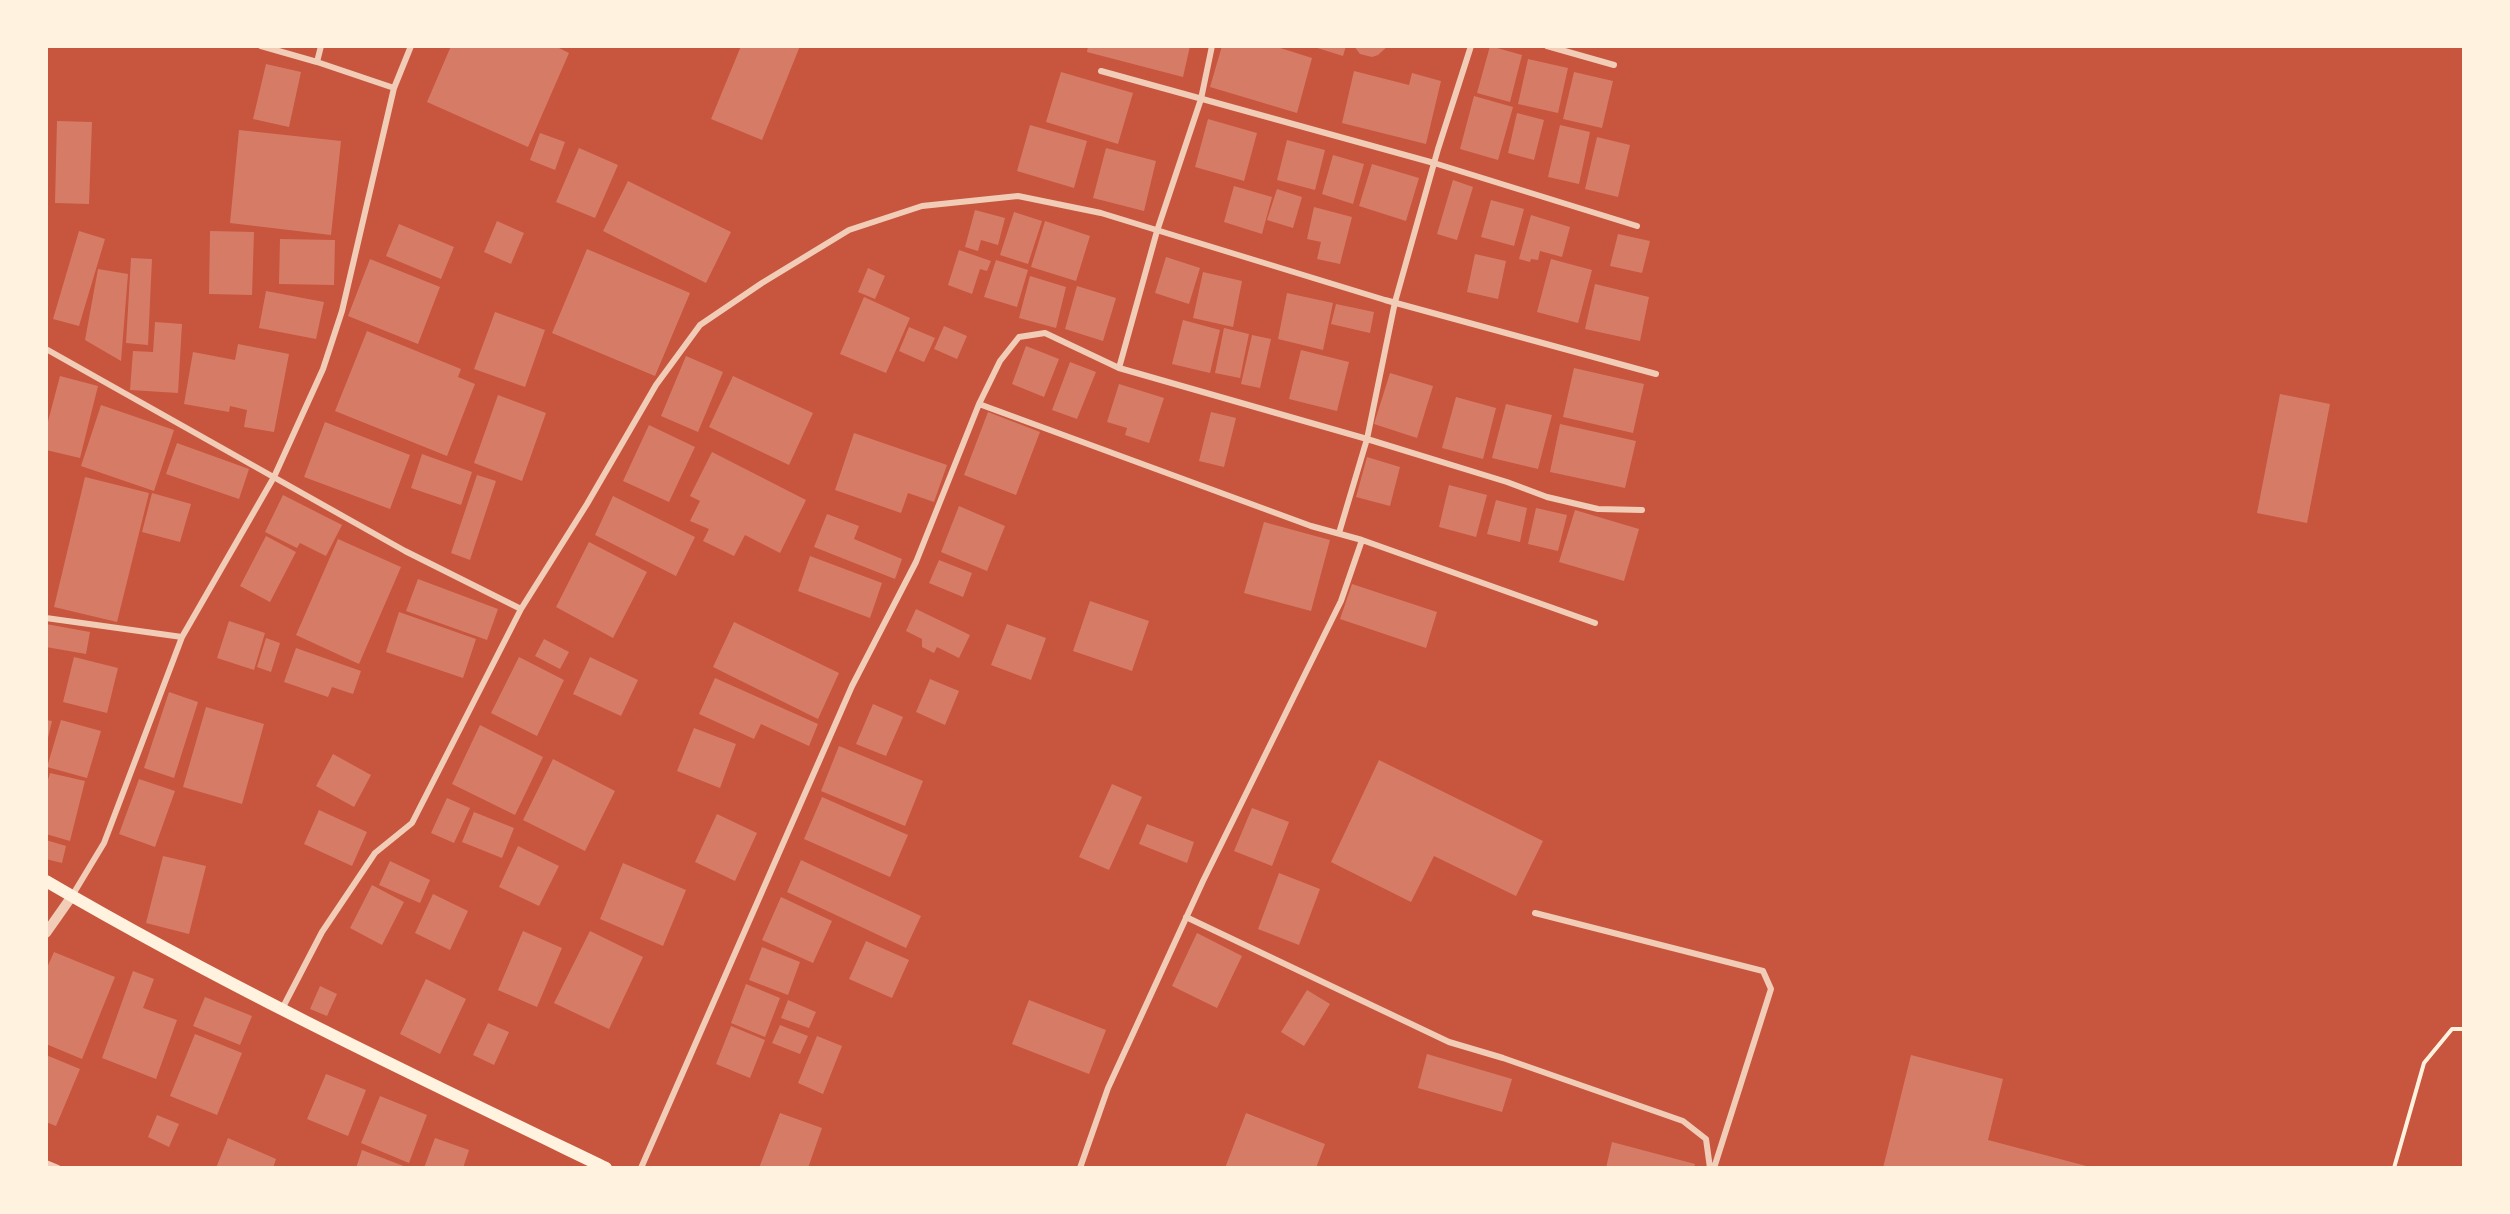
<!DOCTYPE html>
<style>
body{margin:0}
#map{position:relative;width:2510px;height:1214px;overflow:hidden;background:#c8553d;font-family:"Nunito Sans",sans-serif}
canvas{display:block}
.frame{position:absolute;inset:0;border:48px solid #fff3e0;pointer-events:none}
</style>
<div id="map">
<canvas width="2510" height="1214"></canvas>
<div class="frame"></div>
</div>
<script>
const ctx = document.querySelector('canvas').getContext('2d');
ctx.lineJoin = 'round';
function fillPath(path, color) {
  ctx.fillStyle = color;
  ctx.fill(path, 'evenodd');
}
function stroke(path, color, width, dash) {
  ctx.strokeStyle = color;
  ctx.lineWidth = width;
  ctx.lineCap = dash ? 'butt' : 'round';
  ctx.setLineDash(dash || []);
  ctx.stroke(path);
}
fillPath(new Path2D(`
 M451,46H555L569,53L528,147L427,102Z
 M741,46H800L762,140L711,119Z
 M1088,46H1190L1183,77L1087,52Z
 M1222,46H1274L1312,58L1297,113L1210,87Z
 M1311,46H1346L1343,56Z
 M1354,46H1388L1378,55L1372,57L1360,54Z
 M1490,46L1522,55L1510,102L1477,93Z
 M1528,59L1568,68L1558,113L1518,104Z
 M266,64L301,72L289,127L253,119Z
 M1354,71L1409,85L1412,73L1441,81L1426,144L1342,123Z
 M1061,72L1133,93L1118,144L1046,122Z
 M1574,72L1613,81L1602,128L1563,119Z
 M1474,96L1513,107L1498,160L1460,149Z
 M1517,113L1544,120L1534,160L1508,153Z
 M1208,119L1257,133L1244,181L1195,167Z
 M57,121L92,122L89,204L55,203Z
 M1030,125L1087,141L1074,188L1017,171Z
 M1560,125L1590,132L1579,184L1548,177Z
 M239,130L341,141L331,235L230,223Z
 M540,133L565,142L555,170L530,160Z
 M1597,137L1630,145L1618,197L1585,189Z
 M1287,140L1325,150L1315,190L1277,180Z
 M579,148L618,165L595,218L556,202Z
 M1106,148L1156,161L1144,211L1093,198Z
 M1333,155L1364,164L1353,204L1322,194Z
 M1372,164L1419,178L1406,221L1359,206Z
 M1453,180L1473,187L1457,240L1437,234Z
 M628,181L731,232L706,283L603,231Z
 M1234,186L1272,197L1262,234L1224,222Z
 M1277,189L1302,197L1293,228L1267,220Z
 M1491,200L1524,209L1514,246L1481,237Z
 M1314,207L1352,217L1340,264L1317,259L1321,242L1307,239Z
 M975,210L1005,218L998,245L981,240L978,251L965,247Z
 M1014,212L1042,221L1028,264L1000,255Z
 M1531,215L1570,227L1562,257L1540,251L1538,260L1531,259L1530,262L1519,259Z
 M497,221L524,233L511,264L484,252Z
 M1045,221L1090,236L1076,281L1031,267Z
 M399,224L454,247L441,279L386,256Z
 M79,231L105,239L79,326L53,319Z
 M210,231L254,232L252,295L209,294Z
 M1618,234L1650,241L1642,273L1610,266Z
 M280,239L335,240L334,285L279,284Z
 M587,249L690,293L655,376L552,333Z
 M959,250L991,261L987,271L980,269L972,294L948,285Z
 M1475,254L1506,261L1498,299L1467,292Z
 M1166,257L1200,268L1189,304L1155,293Z
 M131,258L152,259L148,345L126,343Z
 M370,259L440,287L418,344L348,316Z
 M1551,259L1592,270L1578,323L1537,312Z
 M996,260L1028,270L1017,307L984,297Z
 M868,268L885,276L875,299L858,292Z
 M98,269L128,274L121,361L85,340Z
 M1203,272L1242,281L1233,327L1193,318Z
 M1030,276L1066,287L1056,328L1019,318Z
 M1595,284L1649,297L1640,341L1585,329Z
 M1077,286L1116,298L1103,341L1065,329Z
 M266,291L324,302L316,339L259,328Z
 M1287,293L1333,303L1323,350L1278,339Z
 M864,297L910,318L886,373L840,354Z
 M1336,304L1374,312L1370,333L1331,324Z
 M495,312L545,330L525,387L474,369Z
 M1183,320L1220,330L1210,373L1172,364Z
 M155,322L182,324L178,393L130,390L133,351L153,352Z
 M944,326L967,336L957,359L934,349Z
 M909,327L935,338L924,362L899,351Z
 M1224,328L1249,334L1240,378L1215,373Z
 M367,331L461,369L458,377L475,384L447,456L335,411Z
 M1252,335L1271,339L1260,388L1241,384Z
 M238,344L289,354L274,432L244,427L247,410L230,406L229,412L184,404L193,352L235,360Z
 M1026,346L1059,359L1044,397L1012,384Z
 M1301,350L1349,362L1337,411L1289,399Z
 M686,356L723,372L698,432L661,416Z
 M1070,362L1096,372L1077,419L1052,410Z
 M1574,368L1644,384L1633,433L1563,417Z
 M1390,373L1433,386L1417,438L1374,424Z
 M60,376L98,386L80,458L46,450V429Z
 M733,376L813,413L789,465L709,427Z
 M1119,384L1164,398L1149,443L1125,435L1127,428L1107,422Z
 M2280,394L2330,404L2307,523L2257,513Z
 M498,395L546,413L522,481L474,463Z
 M1456,397L1496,408L1483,459L1442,448Z
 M1506,404L1552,415L1538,469L1492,458Z
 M101,405L174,430L154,491L81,466Z
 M988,412L1040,432L1016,495L964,475Z
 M1211,412L1236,418L1224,467L1199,461Z
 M325,422L410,455L390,509L304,477Z
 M1560,424L1636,441L1625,488L1550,472Z
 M649,425L695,447L669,502L623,481Z
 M854,433L947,465L934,502L908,493L901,513L835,490Z
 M177,443L249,469L239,499L166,474Z
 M712,452L806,500L780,553L745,535L734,556L703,541L709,529L690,521L700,501L690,496Z
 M422,454L472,472L461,505L411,488Z
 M1367,457L1400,467L1390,506L1356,497Z
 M477,475L496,481L470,560L451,553Z
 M85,477L149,493L117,622L54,607Z
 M1449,485L1487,495L1476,537L1439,527Z
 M152,493L191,504L180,542L142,532Z
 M283,495L342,525L326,556L300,543L297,548L265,532Z
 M613,496L695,537L676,576L595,535Z
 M1496,500L1527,508L1520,542L1487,534Z
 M959,506L1005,526L987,571L941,552Z
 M1536,508L1567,515L1558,551L1528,544Z
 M1575,510L1639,529L1624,581L1559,562Z
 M827,514L859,526L854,539L902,559L895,579L814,547Z
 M1264,522L1330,540L1311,611L1244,593Z
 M266,536L296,552L270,602L240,586Z
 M338,539L401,567L359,664L296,635Z
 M589,542L647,572L613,638L556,607Z
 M810,556L882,583L870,618L798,591Z
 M939,560L972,573L963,597L929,583Z
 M418,579L498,609L487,640L406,611Z
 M1352,584L1437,612L1426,648L1340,619Z
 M1090,601L1149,621L1132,671L1073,651Z
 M916,609L970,635L959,658L937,647L934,653L922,647V639L906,631Z
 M399,612L476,639L463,678L386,652Z
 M229,621L265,633L254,670L217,658Z
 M734,622L839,673L818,719L713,667Z
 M46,624L90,632L86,654L46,647Z
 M1007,624L1046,638L1031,680L991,665Z
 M266,638L280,643L271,672L257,667Z
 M544,639L569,652L560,669L535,656Z
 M296,648L361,671L353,694L332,687L328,697L284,682Z
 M74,657L118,668L107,713L63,702Z
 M519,657L564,680L537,736L491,713Z
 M590,657L638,680L621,716L573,694Z
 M715,678L818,724L809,746L761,724L754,739L699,714Z
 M930,679L959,691L945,725L916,712Z
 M169,692L198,702L174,778L144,768Z
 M873,704L903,717L886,756L856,744Z
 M206,707L264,724L242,804L183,787Z
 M46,720L52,721L47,742L46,741Z
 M61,720L101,731L87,778L47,767Z
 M480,725L543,757L515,815L452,784Z
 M694,728L736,744L720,788L677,771Z
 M839,746L923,781L905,826L821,791Z
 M333,754L371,775L354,807L316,786Z
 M553,759L615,791L585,851L523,820Z
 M1379,760L1543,841L1516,896L1434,856L1411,902L1331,862Z
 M50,773L85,781L70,841L46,834V786Z
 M139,779L175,791L155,847L119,834Z
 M1112,784L1142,797L1109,870L1079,857Z
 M822,797L908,835L890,877L804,839Z
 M447,798L470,808L454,843L431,833Z
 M1252,808L1289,822L1272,866L1234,851Z
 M319,810L367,832L352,866L304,844Z
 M474,812L514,828L502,858L462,842Z
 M717,814L757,833L735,881L695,862Z
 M1147,824L1194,842L1187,863L1139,844Z
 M46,840L66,846L62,863L46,859Z
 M518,846L559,866L539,906L499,887Z
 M163,856L206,866L189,934L146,923Z
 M801,860L921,916L906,948L787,892Z
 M390,861L430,880L420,903L379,885Z
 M623,863L686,890L663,946L600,919Z
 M1279,873L1320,889L1299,945L1258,929Z
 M372,885L404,902L382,945L350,928Z
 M433,894L468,911L450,950L415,933Z
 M781,897L832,921L813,963L762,940Z
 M523,931L562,948L537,1007L498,990Z
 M590,931L643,957L609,1029L554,1003Z
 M1197,933L1242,956L1217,1008L1172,986Z
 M866,941L909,960L892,998L849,979Z
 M762,947L800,962L788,995L749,980Z
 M54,952L115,977L82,1059L46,1044V970Z
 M133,971L154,979L143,1008L177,1020L156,1079L102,1058Z
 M426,979L466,999L440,1054L400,1034Z
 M746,984L780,998L765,1037L731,1023Z
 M320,986L337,994L327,1016L310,1009Z
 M1307,990L1330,1004L1304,1046L1281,1032Z
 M205,997L252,1016L240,1045L193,1026Z
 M788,1000L816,1012L809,1028L781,1018Z
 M1029,1000L1106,1030L1089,1074L1012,1044Z
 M488,1023L509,1032L494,1065L473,1055Z
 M780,1025L808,1036L800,1054L772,1043Z
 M731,1026L765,1040L750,1078L716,1064Z
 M195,1034L242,1053L217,1115L170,1096Z
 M817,1036L842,1046L823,1094L798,1083Z
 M1427,1054L1512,1079L1502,1112L1418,1088Z
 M46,1055L80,1069L56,1126L46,1122Z
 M1911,1055L2003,1079L1988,1140L2094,1168H1883Z
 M326,1074L366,1090L348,1136L307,1119Z
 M380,1096L427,1115L409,1163L361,1143Z
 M780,1113L822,1128L808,1168H759Z
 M1246,1113L1325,1144L1316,1168H1225Z
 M157,1115L179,1124L169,1147L148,1137Z
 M228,1138L276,1159L273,1168H216Z
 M435,1138L469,1150L463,1168H424Z
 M1612,1142L1695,1164L1694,1168H1606Z
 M362,1150L406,1167V1168H356Z`), '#d67c66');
stroke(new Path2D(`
 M2394,1168L2424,1063L2452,1029H2464`), '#fff3e0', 4);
stroke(new Path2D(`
 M261,46L317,62L394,88
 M1547,46L1614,65
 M317,62L321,46
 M1101,71L1434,163L1637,226
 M46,349L405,551L521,609
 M1119,368L1367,439L1507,482L1547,497L1598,509L1642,510
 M979,404L1311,526L1362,540L1595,623
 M1339,533L1367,439L1395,302L1438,149L1471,46
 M46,618L182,637
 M72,896L104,843L182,637L274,477L323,369L342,311L394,88L411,46
 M1535,913L1763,971L1771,989L1714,1168
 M1186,917L1449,1042L1503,1058L1683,1121L1706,1139L1710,1168
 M282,1009L322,932L375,853L412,823L521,609L587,504L656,385L700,325L762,283L849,230L922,206L1018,196L1101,213L1385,300L1656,374
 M46,1163L58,1168
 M641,1168L852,686L916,562L979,404L1000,361L1019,337L1045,333L1119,368L1157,231L1201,99L1212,46
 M1080,1168L1108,1088L1203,881L1341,601L1362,540`), '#f1ccb7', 6);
stroke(new Path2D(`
 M46,933L72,896`), '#f1ccb7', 10);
stroke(new Path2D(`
 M46,881C227,987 417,1077 606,1168`), '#fff3e0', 12);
</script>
